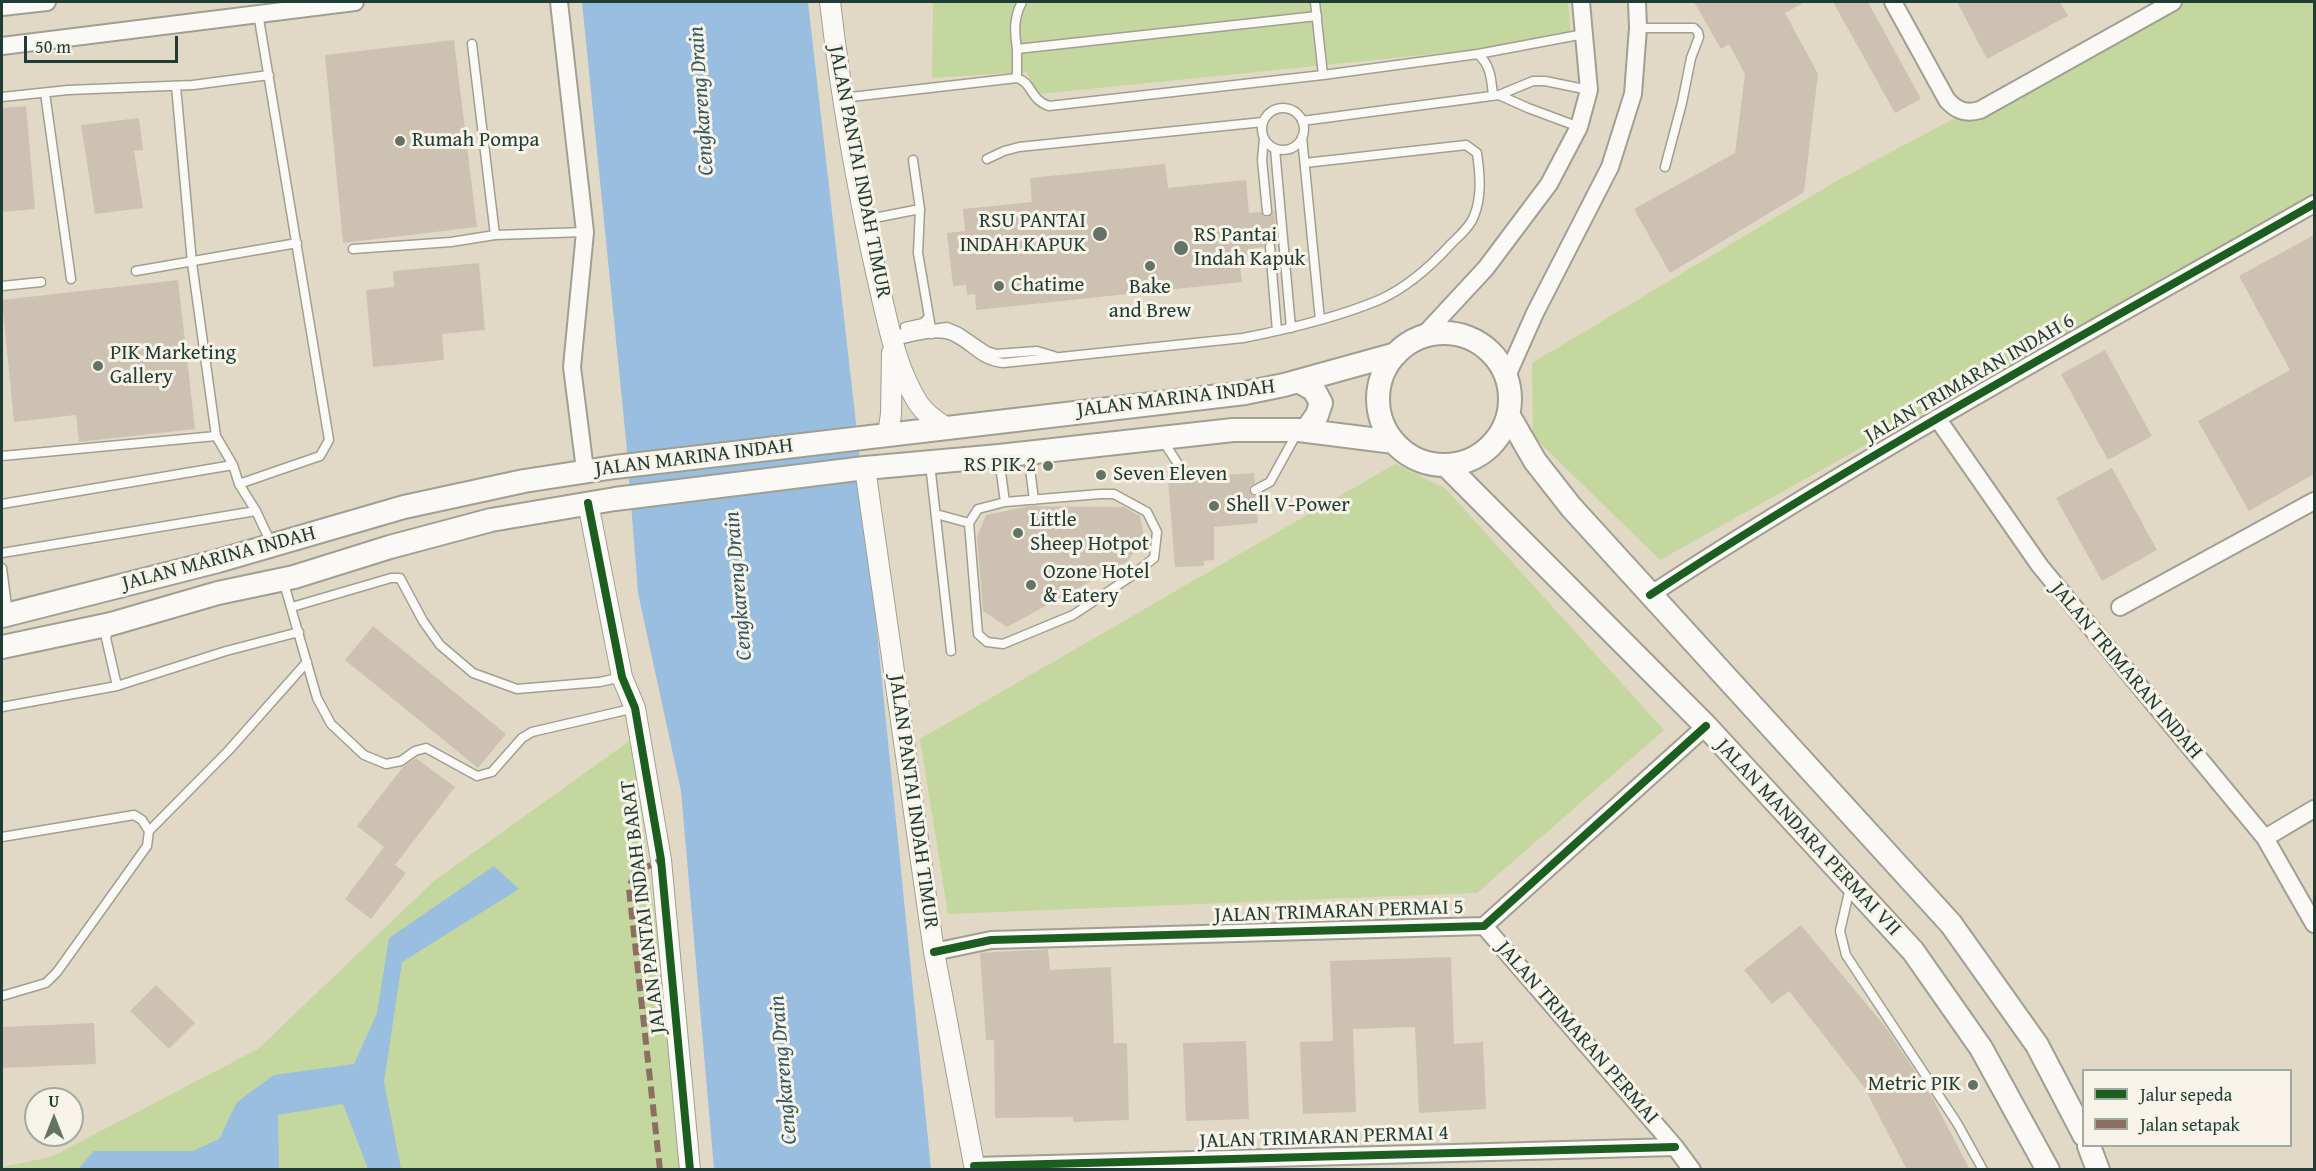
<!DOCTYPE html>
<style>
body{margin:0}
#map{position:relative;width:2316px;height:1171px;overflow:hidden;background:#e1d9c5;font-family:"Gentium Book Plus",serif}
canvas{display:block}
.frame{position:absolute;inset:0;border:3px solid #1f3d34;pointer-events:none}
.legend{position:absolute;left:2082px;top:1069px;width:210px;height:78px;box-sizing:border-box;background:#f7f3e8;border:2px solid #a1aaa0;margin:0;padding:8px 10px;list-style:none;font-size:18px;color:#1f3d34}
.legend li{display:flex;align-items:center;gap:12px;height:30px}
.legend b{width:30px;border:2px solid #a1aaa0}
.north{position:absolute;left:24px;top:1087px;width:60px;height:60px;box-sizing:border-box;background:#f7f3e8;border:2px solid #a1aaa0;border-radius:50%;rotate:0deg;font-size:16px;font-weight:700;line-height:24px;text-align:center;color:#1f3d34}
.north::after{content:'';display:block;margin:auto;width:21px;height:27px;background:#637467;clip-path:polygon(50% 0,100% 100%,50% 72%,0 100%)}
.scale{position:absolute;left:24px;top:36px;width:154px;height:27px;box-sizing:border-box;border:3px solid #1f3d34;border-top:0;padding-left:8px;font-size:18px;line-height:21px;white-space:nowrap;color:#1f3d34;-webkit-text-stroke:4px #f7f3e8;paint-order:stroke}
</style>
<div id="map">
<canvas width="2316" height="1171"></canvas>
<div class="frame"></div>
<ul class="legend">
<li><b style="height:8px;background:#1b5e20"></b>Jalur sepeda</li>
<li><b style="height:8px;background:#8d6e63"></b>Jalan setapak</li>
</ul>
<div class="north">U</div>
<div class="scale">50 m</div>
</div>
<script>
const ctx = document.querySelector('canvas').getContext('2d');
ctx.lineJoin = 'round';
function fillPath(path, color) {
  ctx.fillStyle = color;
  ctx.fill(path, 'evenodd');
}
function stroke(path, color, width, dash) {
  ctx.strokeStyle = color;
  ctx.lineWidth = width;
  ctx.lineCap = dash ? 'butt' : 'round';
  ctx.setLineDash(dash || []);
  ctx.stroke(path);
}
function drawText(font, color, halo, rows, align = 'center') {
  ctx.font = font + ' "Gentium Book Plus",serif';
  ctx.lineWidth = 6;
  ctx.setLineDash([]);
  ctx.textBaseline = 'middle';
  ctx.strokeStyle = halo;
  ctx.fillStyle = color;
  for (const [text, x, y, turn = 0] of rows) {
    ctx.save();
    ctx.translate(x, y);
    ctx.rotate((+turn || 0) * Math.PI / 180);
    ctx.textAlign = isNaN(turn) ? turn : align;
    if (halo) ctx.strokeText(text, 0, 0);
    ctx.fillText(text, 0, 0);
    ctx.restore();
  }
}
fillPath(new Path2D(`
 M933,2H1568L1571,40L1039,94L1026,72L932,78Z
 M2173,2H2314V195L1660,560L1533,436L1532,363L1833,183Z
 M1395,464L1445,488L1664,730L1477,893L948,914L920,739Z
 M632,739L660,958L679,1169L2,1170V1167L51,1157L258,1049L434,881Z`), '#c4d79e');
fillPath(new Path2D(`
 M582,2H808L856,423L931,1169H714L681,791L638,593L626,440Z
 M494,866L519,889L402,962L384,1082L401,1169H368L343,1104L278,1115L279,1169H78L94,1151H193L219,1139L237,1102L274,1075L354,1064L377,1013L389,938Z`), '#99bedf');
fillPath(new Path2D(`
 M1694,2H1805L1785,13L1818,74L1804,192L1670,273L1634,209L1735,153L1745,74L1729,44L1721,49Z
 M1833,2H1868L1921,99L1895,113Z
 M1957,2H2060L2068,16L1987,59Z
 M454,40L477,227L343,243L325,55Z
 M26,106L35,209L2,212V108Z
 M139,118L143,150L134,151L143,208L95,214L81,125Z
 M1165,164L1168,188L1246,180L1249,213L1261,212L1264,216L1268,217L1274,210L1277,246L1269,241L1264,247L1254,248V254L1239,255L1242,282L976,310L975,294L967,295L966,285L953,286L947,233L965,231L963,209L1032,202L1030,178Z
 M2314,235V474L2249,511L2198,421L2290,370L2239,276Z
 M479,263L485,330L442,334L444,360L373,367L366,290L394,287L393,271Z
 M178,280L195,429L79,442L76,415L14,422L2,300Z
 M2105,350L2152,436L2108,460L2061,374Z
 M2112,468L2157,550L2102,581L2056,498Z
 M1254,473L1255,483L1250,486L1249,490L1251,495L1256,496L1258,523L1214,527V560L1204,561V566L1175,567L1168,480L1183,479L1192,484L1197,482L1198,477Z
 M1029,506L1124,507L1140,516L1144,537L1128,561L1007,627L983,611L977,537L986,515Z
 M373,626L506,734L478,768L345,660Z
 M416,758L455,787L395,865L406,873L371,919L345,899L384,847L357,826L403,767Z
 M1801,925L1887,1029L1932,1097L1970,1170H1907L1864,1087L1789,991L1772,1004L1744,970Z
 M1048,949L1050,970L1111,967L1114,1043H1127L1129,1120L1073,1122V1117L995,1118L994,1040H986L980,953Z
 M1451,957L1454,1044L1483,1042L1486,1109L1419,1113L1415,1027L1353,1029L1356,1112L1303,1114L1300,1042L1333,1041L1330,961Z
 M156,985L195,1023L169,1049L130,1011Z
 M94,1023L96,1064L2,1068V1027Z
 M1246,1041L1249,1119L1186,1121L1183,1043Z`), '#cdc2b2');
const service = new Path2D(`
 M1022,2C1014,17 1014,31 1017,49L1317,16
 M1315,2L1323,75
 M1638,28H1694L1698,32L1699,37L1691,58L1682,103L1665,167
 M472,44L495,235
 M1017,49V78
 M1478,54L1584,34
 M176,86L192,263L216,436L233,465L239,484L256,511L271,543
 M45,93L71,279
 M1499,95L1528,108L1579,127
 M2,97L68,90L193,85L269,75
 M842,98L1017,78C1033,83 1029,99 1049,106L1323,75L1478,54C1491,66 1491,78 1493,95
 M1262 129a21 21 0 1 1 42 0a21 21 0 1 1-42 0Z
 M1302,121L1499,95L1533,81H1545L1589,90
 M1302,137L1320,320
 M1264,138L1262,160L1267,211
 M1275,149L1291,328
 M987,159L1004,151L1019,147L1263,122
 M913,160L920,209L918,253L932,334
 M864,220L920,209
 M1270,247L1277,331
 M353,249L451,242L495,235L585,232
 M136,271L297,243
 M2,286L41,282
 M905,327L923,323L929,317
 M891,335L947,327L959,332L987,351L996,354L1037,351L1054,356
 M894,341C911,338 937,328 954,337C974,347 979,360 1003,363L1243,338C1289,329 1336,318 1379,300C1406,288 1431,266 1451,244C1459,236 1470,227 1474,216C1482,197 1480,174 1477,153L1466,145L1305,163
 M1163,441L1182,470L1192,478
 M1028,453L1034,500
 M2,456L216,436
 M999,458L1005,502
 M930,464L951,651
 M239,484L320,456L329,440L258,13
 M1255,490L1270,482L1297,433
 M1100,494H1114L1147,512L1157,532L1154,558L1130,577L1073,615L1003,644L987,642L978,634L969,523L978,509L1005,502Z
 M2,504L233,465
 M936,514L969,523
 M2,553L256,511
 M2,568L8,614
 M283,580L317,698L331,724L364,755L386,764L401,761L415,751L426,748L477,776L492,772L522,738L532,732L635,708
 M292,607L391,578H400L423,621L440,645L473,673L517,689L600,682L622,677
 M109,628L106,638L117,686
 M2,707L117,686L226,651L299,632
 M149,831L229,750L307,662
 M2,837L134,815L142,820L149,831L147,846L57,972L46,983L2,996
 M1850,888L1840,931L1846,955L1957,1123L1983,1170`);
const minor = new Path2D(`
 M559,2L585,232L572,367L585,470
 M1893,2L1947,100C1957,111 1966,114 1980,110L2173,2
 M2,7L47,2
 M2,46L355,2
 M1423,336L1486,268L1549,184L1579,127L1589,90L1581,2
 M1507,376L1535,313L1610,167L1633,94L1638,28L1637,2
 M1937,418L2040,566L2265,838L2314,924
 M1650,595C1865,454 2091,331 2314,204
 M2120,607L2314,501
 M2265,838L2314,809
 M1484,926L1675,1147L1692,1170
 M934,952L991,940L1484,926L1706,726
 M974,1166L1675,1147`);
const tertiary = new Path2D(`
 M830,2C841,96 857,189 878,281C888,323 895,366 918,403C925,413 934,420 945,427
 M888,435L891,414L892,353
 M865,468L934,952L975,1170
 M588,503L622,677L635,708L661,860L690,1170`);
const secondary = new Path2D(`
 M1378 399a66 66 0 1 1 132 0a66 66 0 1 1-132 0Z
 M1298,381L1314,390L1321,403L1317,415L1306,431
 M1509,416L1535,461L1571,507L1951,924L2037,1045L2084,1135
 M1446,465L1706,726L1913,951L1981,1048L2048,1170
 M2,616L218,561L404,507L524,481L615,467L1245,393L1284,385L1396,354
 M2,647L111,624L218,593L294,577L390,547L491,520L615,499L865,468L999,456L1233,430H1299L1394,442
 M2089,1146L2098,1170`);
stroke(service, '#a09f92', 11);
stroke(minor, '#a09f92', 20);
stroke(tertiary, '#a09f92', 22);
stroke(secondary, '#a09f92', 26);
stroke(service, '#faf9f6', 8);
stroke(minor, '#faf9f6', 16);
stroke(tertiary, '#faf9f6', 20);
stroke(secondary, '#faf9f6', 22);
stroke(new Path2D(`
 M660,1170L629,889L634,873L661,860`), '#8d6e63', 6, [12, 6]);
stroke(new Path2D(`
 M588,503L622,677L635,708L661,860L690,1170
 M1650,595C1865,454 2091,331 2314,204
 M934,952L991,940L1484,926L1706,726
 M974,1166L1675,1147`), '#1b5e20', 8);
for (const [x, y, r, color] of [
 [400,141,6,"#637467"],
 [1100,234,8,"#637467"],
 [1181,248,8,"#637467"],
 [1150,266,6,"#637467"],
 [999,286,6,"#637467"],
 [98,366,6,"#637467"],
 [1048,466,6,"#637467"],
 [1101,475,6,"#637467"],
 [1214,506,6,"#637467"],
 [1018,533,6,"#637467"],
 [1031,585,6,"#637467"],
 [1973,1085,6,"#637467"]
]) {
  const dot = new Path2D();
  dot.arc(x, y, r, 0, 2 * Math.PI);
  ctx.fillStyle = color;
  ctx.fill(dot);
  stroke(dot, '#f7f3e8', 2);
}
drawText('21px', '#1f3d34', '#f7f3e8', [
 ["Rumah Pompa",412,141],
 ["RSU PANTAI",1086,222,"right"],
 ["INDAH KAPUK",1086,246,"right"],
 ["RS Pantai",1194,236],
 ["Indah Kapuk",1194,260],
 ["Chatime",1011,286],
 ["Bake",1150,288,"center"],
 ["and Brew",1150,312,"center"],
 ["PIK Marketing",110,354],
 ["Gallery",110,378],
 ["RS PIK 2",1036,466,"right"],
 ["Seven Eleven",1113,475],
 ["Shell V-Power",1226,506],
 ["Little",1030,521],
 ["Sheep Hotpot",1030,545],
 ["Ozone Hotel",1043,573],
 ["& Eatery",1043,597],
 ["Metric PIK",1961,1085,"right"]
], 'left');
drawText('21px', '#1f3d34', '#f7f3e8', [
 ["JALAN PANTAI INDAH TIMUR",859,172,79],
 ["JALAN TRIMARAN INDAH 6",1970,379,-30],
 ["JALAN MARINA INDAH",1176,399,-7],
 ["JALAN MARINA INDAH",694,458,-7],
 ["JALAN MARINA INDAH",219,559,-15],
 ["JALAN TRIMARAN INDAH",2126,671,50],
 ["JALAN PANTAI INDAH TIMUR",913,802,82],
 ["JALAN MANDARA PERMAI VII",1808,838,47],
 ["JALAN PANTAI INDAH BARAT",644,907,-97],
 ["JALAN TRIMARAN PERMAI 5",1339,912,-2],
 ["JALAN TRIMARAN PERMAI",1577,1033,49],
 ["JALAN TRIMARAN PERMAI 4",1324,1138,-2]
]);
drawText('italic 22px', '#365a62', '#f7f3e8', [
 ["Cengkareng Drain",702,101,-94],
 ["Cengkareng Drain",739,586,-95],
 ["Cengkareng Drain",784,1070,-95]
]);
</script>
